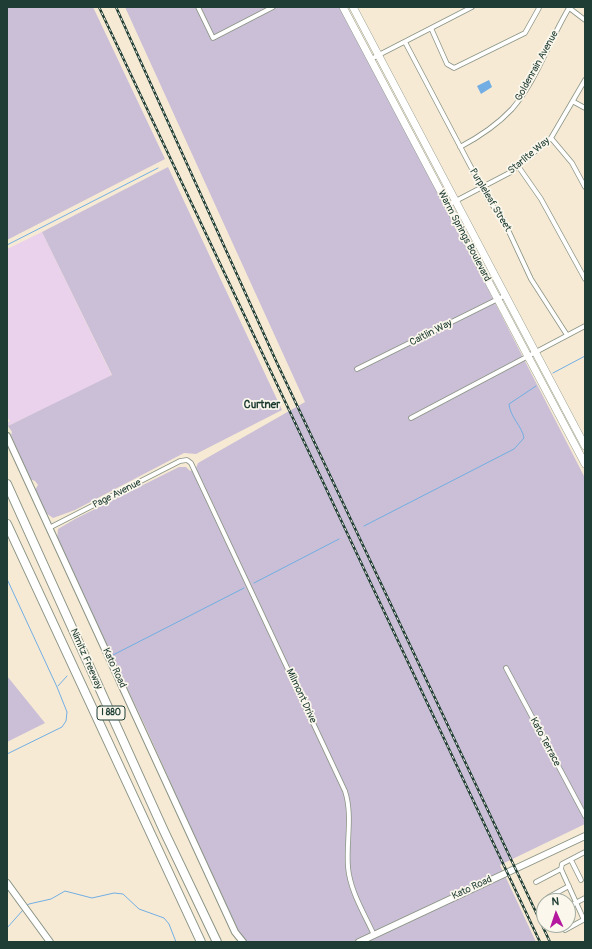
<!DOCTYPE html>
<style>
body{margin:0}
#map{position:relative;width:592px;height:949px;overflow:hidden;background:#f6ead5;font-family:Pangolin,sans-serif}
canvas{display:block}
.frame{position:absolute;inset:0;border:8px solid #1f3d34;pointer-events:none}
.north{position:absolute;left:536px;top:893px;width:40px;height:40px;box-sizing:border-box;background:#fbf7ec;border:1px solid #a3ada2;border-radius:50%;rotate:357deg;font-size:11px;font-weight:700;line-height:16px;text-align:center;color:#1f3d34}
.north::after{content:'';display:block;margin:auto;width:14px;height:18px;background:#b5179e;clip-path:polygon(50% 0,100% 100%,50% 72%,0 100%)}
</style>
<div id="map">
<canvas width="592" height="949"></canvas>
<div class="frame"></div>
<div class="north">N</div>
</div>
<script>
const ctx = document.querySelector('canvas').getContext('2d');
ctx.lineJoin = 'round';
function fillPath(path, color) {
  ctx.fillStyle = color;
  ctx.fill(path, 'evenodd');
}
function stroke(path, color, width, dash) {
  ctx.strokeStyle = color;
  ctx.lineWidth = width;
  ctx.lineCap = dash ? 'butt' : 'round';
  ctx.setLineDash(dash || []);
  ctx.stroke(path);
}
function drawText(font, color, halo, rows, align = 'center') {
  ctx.font = font + ' Pangolin,sans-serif';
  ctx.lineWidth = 3.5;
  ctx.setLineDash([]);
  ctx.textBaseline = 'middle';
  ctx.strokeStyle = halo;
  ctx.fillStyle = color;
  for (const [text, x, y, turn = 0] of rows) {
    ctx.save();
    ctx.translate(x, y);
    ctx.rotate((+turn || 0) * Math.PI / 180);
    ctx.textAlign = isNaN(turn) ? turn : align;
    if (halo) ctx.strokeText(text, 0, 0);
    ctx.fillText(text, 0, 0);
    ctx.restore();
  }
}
fillPath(new Path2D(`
 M42,232L112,376L8,426L7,423L10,421L7,417V249Z`), '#ead1ec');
fillPath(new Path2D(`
 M7,7H93L165,159L7,240Z
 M125,7H340L434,184L585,478V824L500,865L536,942H242L147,730L57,539L58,529L75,519L179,467H186L190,471L196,468L198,463L305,402Z
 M168,167L282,410L196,454L184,453L75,510L53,518L46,513L35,490L38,485L35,481L30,479L11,435L12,432L8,426L112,375L42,232Z
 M7,676L45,723L7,742Z`), '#cabfd6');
fillPath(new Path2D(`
 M489,80L492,87L481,94L477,86Z`), '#72aee3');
stroke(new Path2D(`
 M7,245L158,168
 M553,373L585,356
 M364,526L514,449L524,438C522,426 510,417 509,404L536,386
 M7,579L57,687L67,712L66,721L62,727L7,754
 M254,583L339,539
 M113,655L244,588
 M58,686L67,676
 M26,906L29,904L51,899L65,891L92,898L114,893L123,894L139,909L164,918L169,924L176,942
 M7,928L23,910`), '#72aee3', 1);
const street = new Path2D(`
 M198,7L213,38L273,7
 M568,7L585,20
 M431,28L447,64L454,68L525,33L539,8
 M405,42L482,188L490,202L503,219L531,279L567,335
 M371,59L472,7
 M574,102L585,108
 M551,138L572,163L585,187
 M460,147C479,137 497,125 512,109C537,80 549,41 569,8
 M518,166L541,199L585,279
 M448,205L511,172L551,138L585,80
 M357,369L504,296
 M411,418L585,326
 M49,528L180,461L187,460L191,463L345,791C353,816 346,841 348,867C350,891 364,913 374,935
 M506,668L585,816
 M571,860L581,880
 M536,882L561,869
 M549,897L569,886
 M568,907L585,898
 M584,920L561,869L562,864L585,852
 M565,930L585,919`);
const secondary = new Path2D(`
 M7,436L235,932L243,942
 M7,883L50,942
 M359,942L585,836`);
const primary = new Path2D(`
 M343,7L585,464
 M353,7L585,446`);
const highway = new Path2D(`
 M7,484L164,831L217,942
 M7,524L201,942`);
stroke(street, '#8a9484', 5.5);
stroke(secondary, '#8a9484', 8);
stroke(primary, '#8a9484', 8);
stroke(highway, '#8a9484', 10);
stroke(street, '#fff', 4);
stroke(secondary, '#fff', 6);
stroke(primary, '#fff', 7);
stroke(highway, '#fff', 8);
const rail = new Path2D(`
 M99,7L540,942
 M116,7L277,363L550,942`);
stroke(rail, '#1f3d34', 2.5);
stroke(rail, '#fbf7ec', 1, [3]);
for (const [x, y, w] of [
 [111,713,28]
]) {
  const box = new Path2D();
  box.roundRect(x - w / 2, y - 7, w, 14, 3);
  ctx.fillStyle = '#fbf7ec';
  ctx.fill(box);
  stroke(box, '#1f3d34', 1);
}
drawText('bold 9px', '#1f3d34', null, [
 ["I 880",111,713]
]);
drawText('10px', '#1f3d34', '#fbf7ec', [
 ["Goldenrain Avenue",537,66,-61],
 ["Starlite Way",529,156,-40],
 ["Purpleleaf Street",490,200,59],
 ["Warm Springs Boulevard",464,236,62],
 ["Caitlin Way",431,333,-27],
 ["Page Avenue",117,494,-27],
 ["Nimitz Freeway",86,659,66],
 ["Kato Road",114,668,65],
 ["Milmont Drive",301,696,65],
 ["Kato Terrace",545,742,62],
 ["Kato Road",472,888,-25]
]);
drawText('bold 11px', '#1f3d34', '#fbf7ec', [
 ["Curtner",262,405]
]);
</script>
